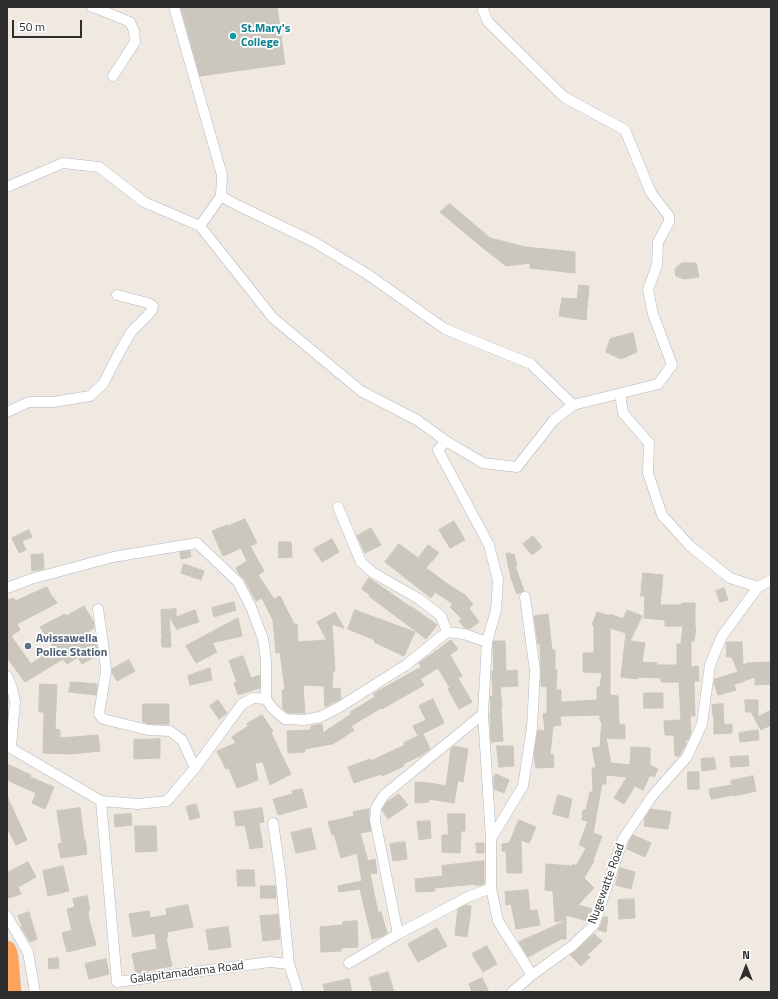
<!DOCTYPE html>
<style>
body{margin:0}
#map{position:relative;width:778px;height:999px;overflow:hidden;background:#efe9e1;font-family:"Titillium Web",sans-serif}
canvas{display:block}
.frame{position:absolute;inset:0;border:8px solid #2e2e2e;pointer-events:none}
.north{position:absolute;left:726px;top:947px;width:40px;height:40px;-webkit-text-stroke:3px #fff;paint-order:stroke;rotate:0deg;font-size:11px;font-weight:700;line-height:16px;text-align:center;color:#2e2e2e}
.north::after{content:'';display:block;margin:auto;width:14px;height:18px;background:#2e2e2e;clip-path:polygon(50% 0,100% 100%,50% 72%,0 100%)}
.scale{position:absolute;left:12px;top:20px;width:70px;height:18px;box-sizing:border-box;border:2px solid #2e2e2e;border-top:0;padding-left:5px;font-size:12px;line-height:14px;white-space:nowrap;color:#2e2e2e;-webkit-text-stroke:3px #fff;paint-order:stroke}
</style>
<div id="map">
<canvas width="778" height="999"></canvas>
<div class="frame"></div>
<div class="north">N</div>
<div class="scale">50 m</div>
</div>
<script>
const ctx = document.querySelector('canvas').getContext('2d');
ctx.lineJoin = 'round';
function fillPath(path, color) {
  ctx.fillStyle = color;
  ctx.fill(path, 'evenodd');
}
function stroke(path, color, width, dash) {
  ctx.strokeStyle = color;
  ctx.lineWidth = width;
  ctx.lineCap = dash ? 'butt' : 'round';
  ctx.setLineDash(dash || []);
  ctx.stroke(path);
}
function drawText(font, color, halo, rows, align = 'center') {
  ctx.font = font + ' "Titillium Web",sans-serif';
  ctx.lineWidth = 3.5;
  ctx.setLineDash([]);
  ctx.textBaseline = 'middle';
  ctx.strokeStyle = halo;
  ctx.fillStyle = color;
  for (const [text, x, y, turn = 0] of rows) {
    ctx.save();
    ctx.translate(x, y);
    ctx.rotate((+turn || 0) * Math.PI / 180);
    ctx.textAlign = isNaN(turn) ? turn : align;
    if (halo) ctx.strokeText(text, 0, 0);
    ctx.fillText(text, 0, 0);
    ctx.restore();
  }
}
const building = new Path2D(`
 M181,7H277L285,64L200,76Z
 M450,204L490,238L525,247L575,252V273L530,268V263L506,266L483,248L440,212Z
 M682,263H696L699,277L684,279L676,276L675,269Z
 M579,285L589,286L586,320L559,316L562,298L577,299Z
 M633,333L637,352L621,359L606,352L610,339Z
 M245,519L257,543L250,546L264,571L258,575L274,599L280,596L294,624H297L298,642L327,640L317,622L335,612L344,628L332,624L335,671H333L332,689L340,688L341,699L335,702L331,703V704L325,707L324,686L303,685L305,713H288L283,709L282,690H285L280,652L276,653L273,620L262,598L256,601L244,579L239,574L236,568L247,561L241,548L223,556L212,531L227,525L228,526Z
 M454,521L465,540L450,548L439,530Z
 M371,528L381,545L365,553L357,536Z
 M29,530L32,537L22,541L26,550L19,553L12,538Z
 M533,536L542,547L532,555L523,544Z
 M332,539L339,552L322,562L314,549Z
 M279,542H291L292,557L279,558Z
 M399,544L418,558L428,545L439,553L426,568L449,585L465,595L473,604L469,608L479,622L469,629L464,627L459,621L462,619L450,607L453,604L435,592L431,598L385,562Z
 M190,551L191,557L181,559L180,552Z
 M510,553V555L514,554L517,566H515L524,591L517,594L511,578L506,554Z
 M43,554L44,569L32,571L31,555Z
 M184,564L204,571L201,580L181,573Z
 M643,573L663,575L660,605H682V603H695V628H696L694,641H691V667L698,666L699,681H694L695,716H690L691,733L688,740H685L686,744L681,753L679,756H675L674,735H665L664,721L681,720L679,682H661V678L638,677V679L621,677L626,633L610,628V695L618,696L619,724L625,725V739L606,738L611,763L630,765L631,747L650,748V765L658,769L654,777L650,775L643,790L635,786L624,804L614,798L627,777L606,775V784H602L593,833L602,836L593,860L594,861L584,878L594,888L578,905L592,909L588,921L566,915V920L555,922L553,891L545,890L546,864L572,866L573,864L576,866L586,848L579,845L588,821L582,820L583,810H586L590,792H593L592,768H596L592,748L600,747L602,721H600V715L560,716L561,725L553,726L550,755L553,754L554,767L536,768L534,755L538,730L545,731L543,714L547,713V687L541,686V671L540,644H538L534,616L548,614L552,650H555V670H557L556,690H561V702L597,700V687H600L602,673L583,672V653H594V625H592L597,612L610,616V614L623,619L627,610L642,616L630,641L645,643L642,662L657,663L656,665H677V644H681L683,626H665V620L644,618L645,596H641Z
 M369,578L412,608V607L437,625L426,639L369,596L370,595L362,589Z
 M47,587L52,597H53L57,603L17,624L20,630L11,636L31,664L54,648L40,627L65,614L66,616L84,606L93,621L94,628L89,631L97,647L98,655L82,664L78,657L67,664L63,659L25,682L7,658V600L14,598L15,601Z
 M724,588L728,600L720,602L716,591Z
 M234,602L236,610L214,617L212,608Z
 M176,609V617L195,610L199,622L177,629V630L169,616L171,647H162L161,639H162L161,610Z
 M355,610L415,632L404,656L374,642L375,640L348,629Z
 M238,618L242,636L212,643L217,652L196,663L186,646Z
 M451,640L458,649L450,655L462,676L458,678L472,702L459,709L448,689L450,688L438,668L420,679L424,685L382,709L381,708L351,726L354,730L341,739L331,745V744L305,749V752L288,753L287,731L311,730V726L322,724L323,733L351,714L350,712L375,697L373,694L421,667L419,663L439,649Z
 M494,641H505L506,671L517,670L518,686L500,687L502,708H501L503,741L491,742L490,714L491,713L490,697L493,696L492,678V671H494L493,648Z
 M727,642H742L743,665L748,663L771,662V684L755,685V677L743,681V682H742L734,684L736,690L718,695L714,683L715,679L738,672L732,657H727Z
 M243,656L251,678L260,675V688L238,695L234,683L237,682L229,661Z
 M129,660L135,671L117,681L112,673V669Z
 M210,668L212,680L190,685L188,676Z
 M71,682L97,684L96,695L69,692Z
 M40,684L57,685L55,729L60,730V738L98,735L100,751L71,754L43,753L44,712H39Z
 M644,693H663V708H644Z
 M433,699L444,723L418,736L413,726L426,720L419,706Z
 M218,700L227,713L219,719L210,706Z
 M745,700H758V717L769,711L771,716V725L761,730L751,712H746Z
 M143,704H169V724H149L143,722Z
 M723,704L724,725L732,724V733L714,734V716H713L712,705Z
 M262,715L273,731L271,733L291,774L270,785L263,762L255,763L258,780L237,788L229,768L226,769L217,751L236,743L232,737L248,726L247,724Z
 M758,730L759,740L740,742L739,733Z
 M423,734L430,749L422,755L403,764L404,766L382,776L381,774L354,783L348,767L370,759L371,761L405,745L404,743Z
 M160,739V758L134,759V740Z
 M454,746L468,749L463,782L458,780L454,803L429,799L428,802L415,803V782L430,783L446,786L451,749Z
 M497,746H513L514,766L499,767Z
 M748,756L749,766L731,767L730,757Z
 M714,758L716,769L702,771L701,759Z
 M7,764L31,775L30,777L54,787L45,809L32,803L36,793L7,780Z
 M688,772H699V789H688Z
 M496,774L509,780L504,793L494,789V778Z
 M753,776L756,791L735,796L734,795L711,799L709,789L732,785L731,781Z
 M302,789L307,807L278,815L273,799L293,794L292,791Z
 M399,794L408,805L388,819L382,810L387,802Z
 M558,795L572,799L568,818L553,814Z
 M7,796L27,840L16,845L7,828Z
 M196,804L200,817L190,820L186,807Z
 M80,808L84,839H85L87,854L61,858L58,844L62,843L57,811Z
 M262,808L264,822L259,823L263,847L250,849L245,825L236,826L234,812Z
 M369,809V821L371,831L360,833L368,861L375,859L377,873L370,874L378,912H381L387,933L380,937L372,939L360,889L339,892L338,886L362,881L357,853L341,858L334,834L332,835L328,822L354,816L353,812Z
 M651,809L671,812L668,829L644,826L645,818Z
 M131,814L132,825L115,827L114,815Z
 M448,814H465V831H461L460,853L442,852V835H448Z
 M519,820L536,827L529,843L521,840L522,873H507L506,851H502V844L509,843Z
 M430,821L431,838L419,840L417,822Z
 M135,826H156L157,851L136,852Z
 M311,828L316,849L296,853L291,833Z
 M633,835L651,843L645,857L627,849L629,842Z
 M405,842L407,859L393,861L390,844Z
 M476,843H484V853H477Z
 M484,861V884L482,885H475V884L434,888L435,891L416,892L415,879L443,876L442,866Z
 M28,862L36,877L18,887L21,894L9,898L7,893V873Z
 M63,866L69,891L48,896L43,871Z
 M620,868L635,872L631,889L616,885Z
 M237,870H254L255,886H238Z
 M261,886H275L276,898H261Z
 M528,890L530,911L537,910L540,925L516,929L511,904L506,905L505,892Z
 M87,896L90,910L88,911L89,919L96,945L67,952L62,933L72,930L67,909L75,907L73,899Z
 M634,899L635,918L619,919L618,900Z
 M188,905L193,927L167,932L168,938H166L172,966L136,973L132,954L157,949L155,933L133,937L129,914L149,911L150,918L167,915L166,909Z
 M466,905L471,906L470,917L467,937L455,935L458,909Z
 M29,912L37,939L30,942L21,927L22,926L18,916Z
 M278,915L280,939L263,941L260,916Z
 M604,917H608L606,932L598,930L600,927Z
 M357,921L358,947L341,948V951L321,952L320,927L343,925V922Z
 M566,921V939H561L528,957L519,942Z
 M228,927L231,947L209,950L206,930Z
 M437,928L447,946L418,962L408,944Z
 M594,934L602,941L587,955L590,957L581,966L570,955L576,951Z
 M487,946L497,964L483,972L472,954Z
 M58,958L59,968L49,969L48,959Z
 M106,959L109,974L89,979L85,964Z
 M388,972L394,992H373L369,978Z
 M482,978L489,992H472L469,984Z
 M349,979L352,992H325L323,985Z`);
fillPath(building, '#cbc7bf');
stroke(building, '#cbc5ba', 1);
const street = new Path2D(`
 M92,7L96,8L130,22L134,31L135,42L113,76
 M174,7L222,175L221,196L200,226
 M7,187L63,163L99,167L144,202L200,226L273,318L361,391L417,420L446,441L483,463L517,467L554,420L573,405L658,384L672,365L653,314L648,290L657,265L658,242L669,222V216L651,193L625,130L564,97L488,22L483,10L484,7
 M221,196L235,204L314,242L367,274L445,329L531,364L573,405
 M621,394V400L623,413L649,443L648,473L662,515L690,546L730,578L758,587L771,580
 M7,412L29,402H53L90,396L103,384L119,353L131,332L147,316L152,310L153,306L148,303L117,295
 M338,507L361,562L372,572L419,599L441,616L447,632
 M7,588L31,579L113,557L197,543L238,582L251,607L263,639L266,660V699L253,698L242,704L195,768L167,801L138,804L101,801L7,746
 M98,609L104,651L106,671L99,714L103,719L148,730L170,731L182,740L195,768
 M7,676L12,688L15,701L11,747
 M266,699L273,709L285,719L304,720L320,717L338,708L406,665L447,632L464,634L487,642
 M483,714L491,839V888L498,921L532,975
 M101,801L117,982L270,962L289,964L298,992
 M273,823L280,871L289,964
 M491,839L523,786L532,728L535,671L525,597
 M7,916L28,952L35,992
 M398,934L375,820L376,808L384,795L483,714L487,642L496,610L498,580L489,545L438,450L446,441
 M349,963L398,934L468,897L491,888
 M512,992L532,975L572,946L594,925L623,839L653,795L687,757L702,724L710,665L722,636L758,587`);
const highway = new Path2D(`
 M7,950L9,956L12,992`);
stroke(street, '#b4b7c1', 11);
stroke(highway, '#c9c9c9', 19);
stroke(street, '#fff', 10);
stroke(highway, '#ffa35c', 18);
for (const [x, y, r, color] of [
 [233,36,4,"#0f9aa8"],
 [28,646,4,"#5c6f8a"]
]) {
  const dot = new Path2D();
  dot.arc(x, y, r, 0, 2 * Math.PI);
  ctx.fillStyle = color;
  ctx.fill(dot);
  stroke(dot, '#fff', 1.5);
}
drawText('bold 12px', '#0d838f', '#fff', [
 ["St.Mary's",241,29],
 ["College",241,43]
], 'left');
drawText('bold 12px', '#4e5e75', '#fff', [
 ["Avissawella",36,639],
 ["Police Station",36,653]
], 'left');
drawText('12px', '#2e2e2e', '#fff', [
 ["Nugewatte Road",607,884,-70],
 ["Galapitamadama Road",187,973,-7]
]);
</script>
